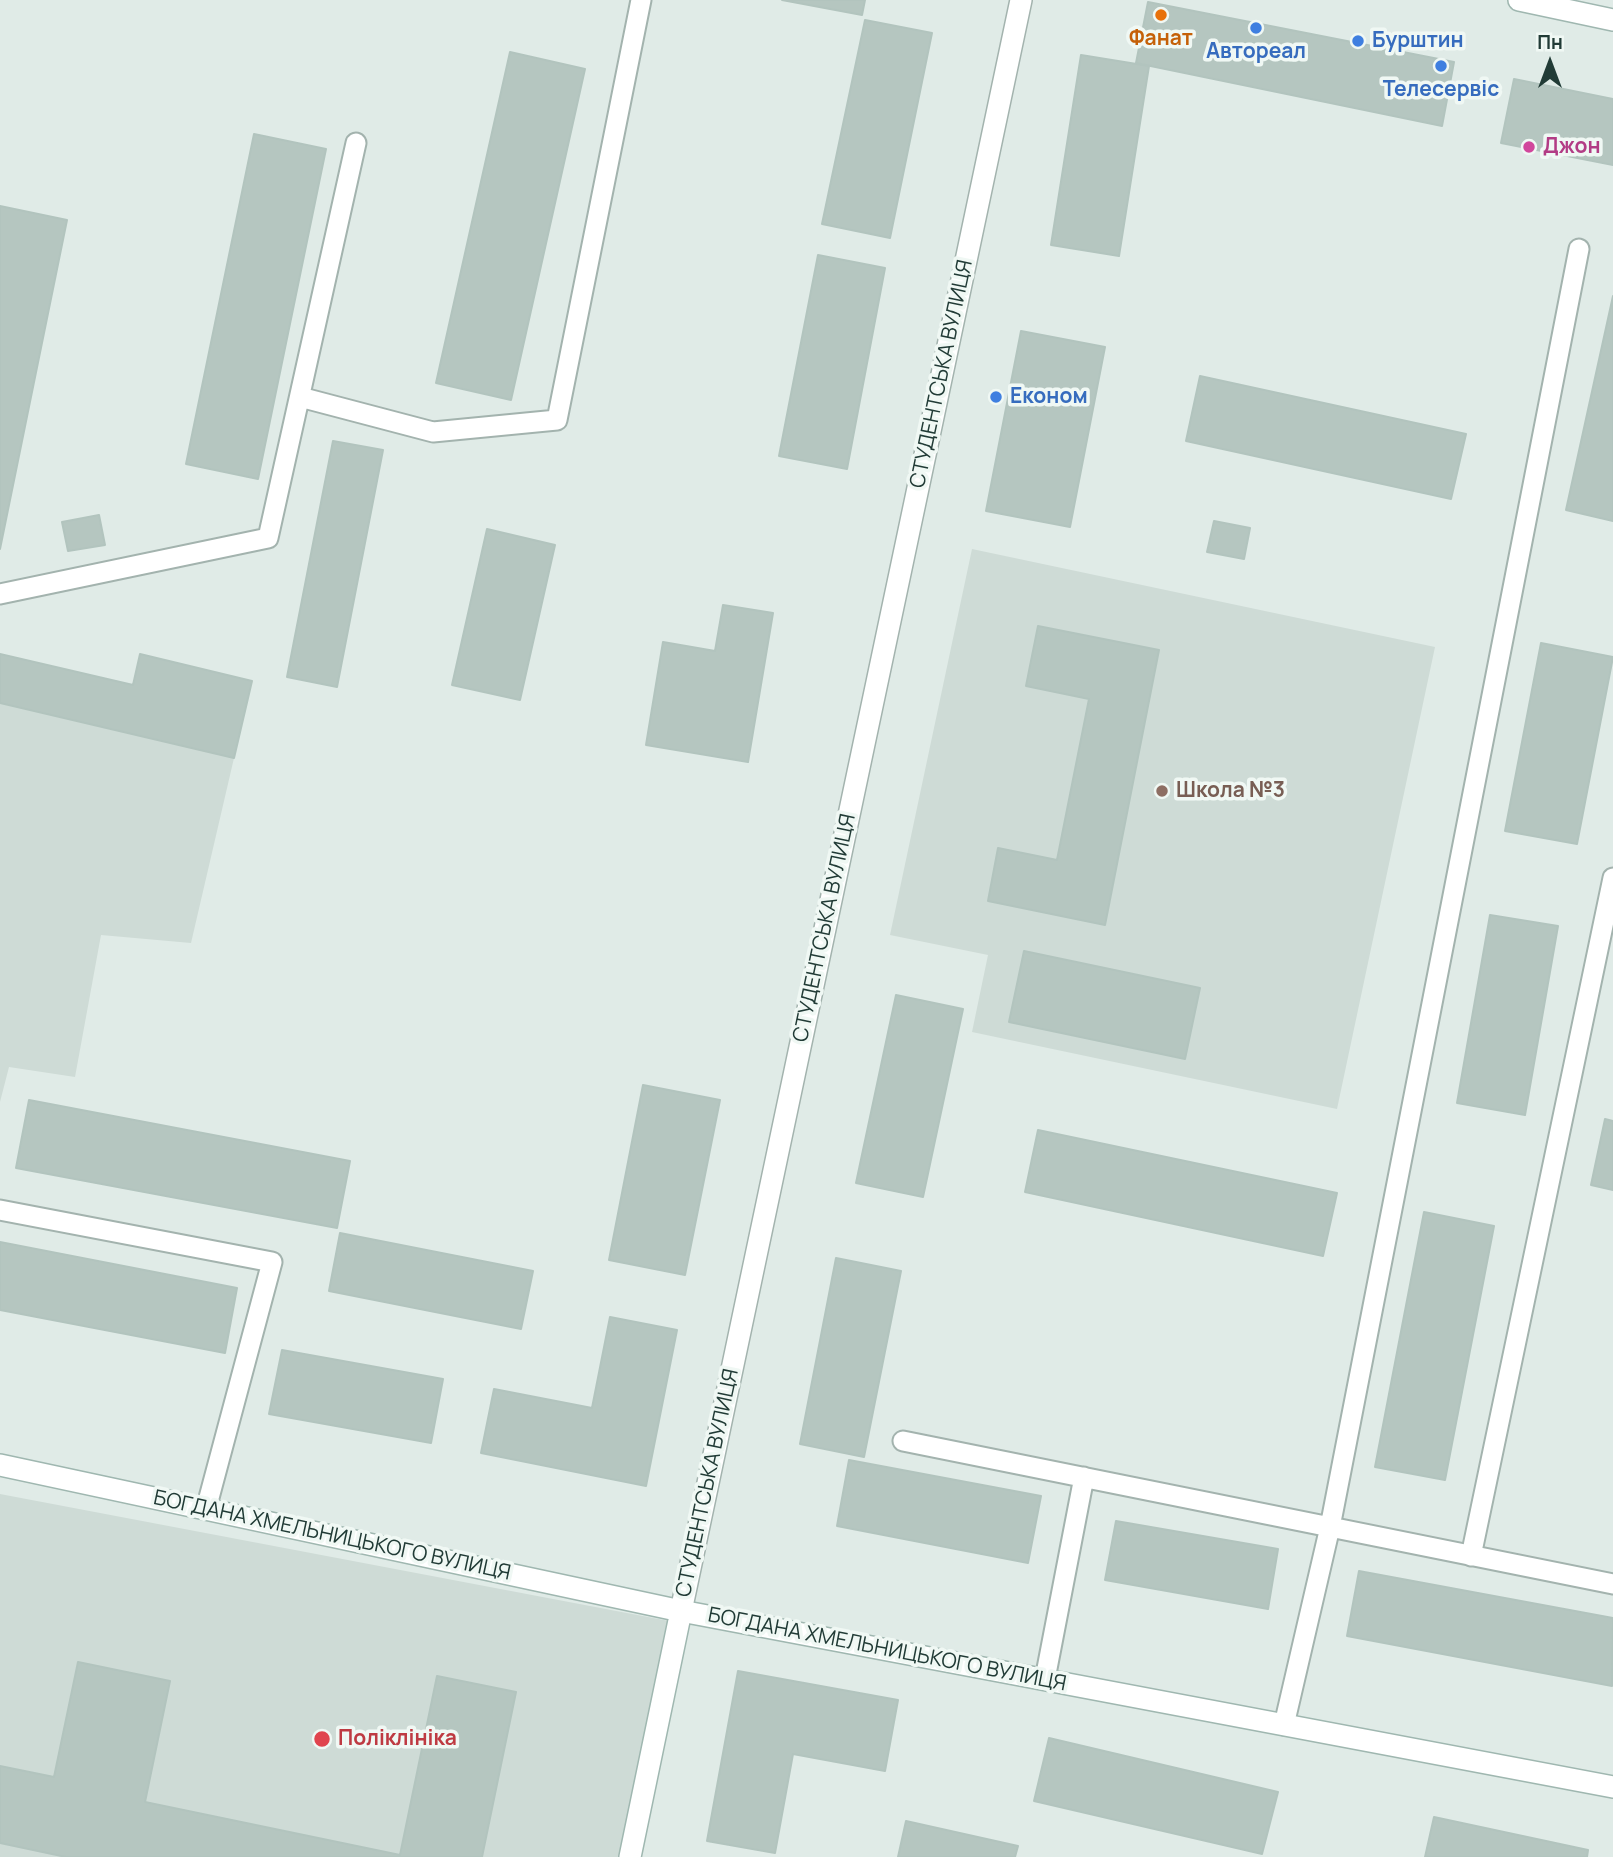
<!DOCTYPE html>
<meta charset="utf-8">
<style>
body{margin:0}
#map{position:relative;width:1613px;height:1857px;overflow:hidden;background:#e0ebe7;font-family:Manrope,sans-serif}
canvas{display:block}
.north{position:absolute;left:1515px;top:28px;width:70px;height:70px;-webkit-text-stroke:5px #f0f8f4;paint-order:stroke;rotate:0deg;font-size:19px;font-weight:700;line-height:28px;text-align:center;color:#213b36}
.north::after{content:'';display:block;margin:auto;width:24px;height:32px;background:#213b36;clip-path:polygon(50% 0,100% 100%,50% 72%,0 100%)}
</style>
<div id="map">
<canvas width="1613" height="1857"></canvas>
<div class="north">Пн</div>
</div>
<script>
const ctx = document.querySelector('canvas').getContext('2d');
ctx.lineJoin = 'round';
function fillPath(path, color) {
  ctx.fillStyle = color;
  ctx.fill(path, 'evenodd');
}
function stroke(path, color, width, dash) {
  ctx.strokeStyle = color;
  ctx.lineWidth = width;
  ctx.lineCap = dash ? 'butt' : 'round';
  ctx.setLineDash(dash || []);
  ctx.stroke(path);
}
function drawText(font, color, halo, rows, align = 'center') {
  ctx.font = font + ' Manrope,sans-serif';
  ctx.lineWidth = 7;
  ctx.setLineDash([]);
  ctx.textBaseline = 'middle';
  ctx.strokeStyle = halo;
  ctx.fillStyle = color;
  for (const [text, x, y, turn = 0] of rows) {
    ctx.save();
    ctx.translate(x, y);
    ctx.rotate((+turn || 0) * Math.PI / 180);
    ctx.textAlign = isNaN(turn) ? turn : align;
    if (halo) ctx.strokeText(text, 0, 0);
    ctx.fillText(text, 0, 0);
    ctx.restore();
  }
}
fillPath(new Path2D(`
 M972,549L1435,647L1337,1109L972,1032L988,955L890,935Z
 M0,703L234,758L191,943L101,935L75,1077L9,1067L0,1102Z
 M0,1494L669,1621L620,1857H0Z`), '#cedbd6');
const building = new Path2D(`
 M782,0H865L862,15Z
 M1148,2L1454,62L1442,126L1136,63Z
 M865,20L932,33L890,238L822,224Z
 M510,52L585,69L511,400L436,383Z
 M1081,55L1149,66L1119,256L1051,245Z
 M1514,79L1613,99V165L1501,143Z
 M254,134L326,149L258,479L186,464Z
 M0,206L67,220L0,549Z
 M818,255L885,268L847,469L779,456Z
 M1613,296V521L1566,510Z
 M1021,331L1105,347L1070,527L986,511Z
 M1200,376L1466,434L1451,499L1186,441Z
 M333,441L383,450L337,687L287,677Z
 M99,515L105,545L68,551L62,522Z
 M1214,521L1250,528L1244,559L1207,552Z
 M487,529L555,545L520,700L452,685Z
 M723,605L773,613L748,762L646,745L663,642L715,651Z
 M1038,626L1159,650L1105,925L988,901L998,848L1057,860L1089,699L1026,686Z
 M1541,643L1613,657L1577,844L1505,831Z
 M0,654L133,685L140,654L252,681L234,758L0,703Z
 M1490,915L1558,926L1525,1115L1457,1103Z
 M1024,951L1200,988L1185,1059L1009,1022Z
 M896,995L963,1009L923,1197L856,1183Z
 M643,1085L720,1100L685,1275L609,1260Z
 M29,1100L350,1161L337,1228L16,1168Z
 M1605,1119L1613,1121V1190L1591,1185Z
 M1038,1130L1337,1193L1323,1256L1025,1192Z
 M1424,1212L1494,1226L1445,1480L1375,1467Z
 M340,1233L533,1271L521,1329L329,1291Z
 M0,1242L237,1288L225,1353L0,1310Z
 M836,1258L901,1271L864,1457L800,1444Z
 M610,1317L677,1330L646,1486L481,1453L494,1389L592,1408Z
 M282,1350L443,1379L431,1443L269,1414Z
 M849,1460L1041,1496L1028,1563L837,1526Z
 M1116,1521L1278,1549L1268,1609L1105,1580Z
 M1359,1571L1613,1618L1612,1686L1347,1636Z
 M78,1662L170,1681L145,1802L400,1855L437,1676L516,1692L482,1857H66L0,1843V1766L54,1777Z
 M738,1671L898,1700L885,1771L793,1754L775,1853L707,1841Z
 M1049,1738L1278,1792L1262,1854L1034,1801Z
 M1434,1817L1588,1850L1587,1857H1425Z
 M906,1821L1018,1846L1015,1857H898Z`);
fillPath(building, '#b5c6c0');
stroke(building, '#b2c4be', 2);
const lane = new Path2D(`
 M300,397L433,432L557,420L641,0
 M0,594L268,538L356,143
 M0,1210L272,1262L206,1509
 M903,1441L1613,1584
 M1471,1556L1613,878
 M1045,1679L1084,1477
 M1284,1725L1330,1527L1579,249`);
const street = new Path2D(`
 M681,1611L1021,0`);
const secondary = new Path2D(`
 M1519,0L1613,20
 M0,1465L681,1611L1613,1787
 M630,1857L681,1611`);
stroke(lane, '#a3b3ae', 23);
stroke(street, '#a3b3ae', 24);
stroke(secondary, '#9fb7b0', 24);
stroke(lane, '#fff', 19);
stroke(street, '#fff', 21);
stroke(secondary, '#fff', 21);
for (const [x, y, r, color] of [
 [1161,15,7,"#e8710a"],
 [1256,28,7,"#3f7fe0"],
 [1358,41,7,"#3f7fe0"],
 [1441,66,7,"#3f7fe0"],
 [1529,147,7,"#d1479c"],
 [996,397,7,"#3f7fe0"],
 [1162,791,7,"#8d6e63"],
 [322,1739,9,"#e0444e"]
]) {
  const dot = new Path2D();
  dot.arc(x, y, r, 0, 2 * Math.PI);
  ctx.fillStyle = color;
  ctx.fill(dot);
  stroke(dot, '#f0f8f4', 2.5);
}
drawText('bold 21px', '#c56008', '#f0f8f4', [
 ["Фанат",1161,39]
]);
drawText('bold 21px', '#366cbe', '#f0f8f4', [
 ["Бурштин",1372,41],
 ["Автореал",1256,52,"center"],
 ["Телесервіс",1441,90,"center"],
 ["Економ",1010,397]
], 'left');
drawText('bold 21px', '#b23c85', '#f0f8f4', [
 ["Джон",1543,147]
], 'left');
drawText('21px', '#213b36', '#f0f8f4', [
 ["СТУДЕНТСЬКА ВУЛИЦЯ",942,374,-78],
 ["СТУДЕНТСЬКА ВУЛИЦЯ",825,928,-78],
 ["СТУДЕНТСЬКА ВУЛИЦЯ",708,1483,-78],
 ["БОГДАНА ХМЕЛЬНИЦЬКОГО ВУЛИЦЯ",332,1536,12],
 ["БОГДАНА ХМЕЛЬНИЦЬКОГО ВУЛИЦЯ",887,1650,11]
]);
drawText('bold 21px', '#785e54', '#f0f8f4', [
 ["Школа №3",1176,791]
], 'left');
drawText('bold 21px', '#be3a42', '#f0f8f4', [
 ["Поліклініка",338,1739]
], 'left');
</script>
